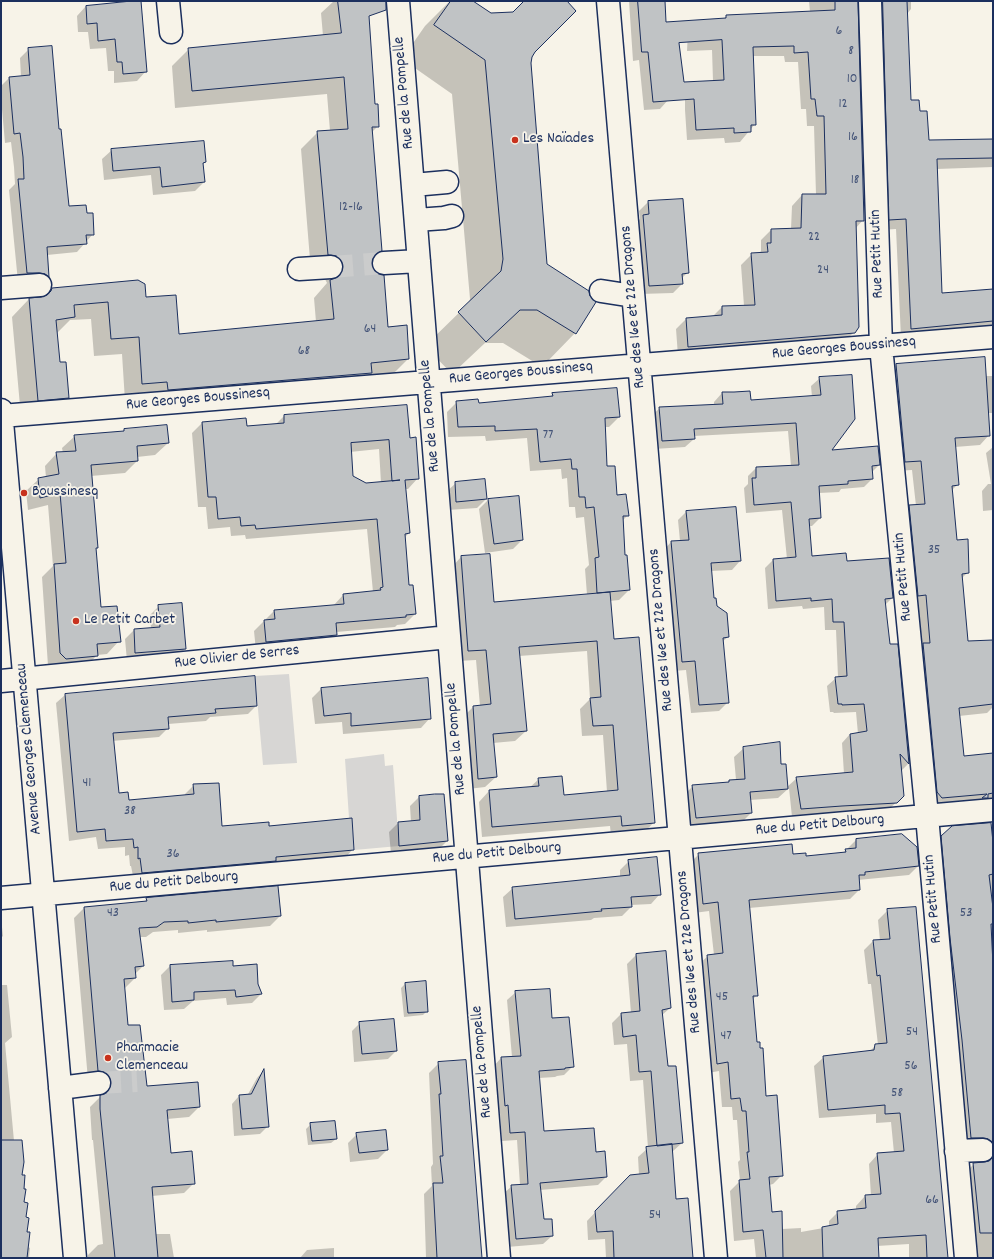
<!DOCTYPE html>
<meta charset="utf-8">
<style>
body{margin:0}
#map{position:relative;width:994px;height:1259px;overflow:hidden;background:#f7f3e8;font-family:Dekko,sans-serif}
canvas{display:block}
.frame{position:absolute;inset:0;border:2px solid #1b2f5e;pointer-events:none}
</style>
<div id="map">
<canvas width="994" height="1259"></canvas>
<div class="frame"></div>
</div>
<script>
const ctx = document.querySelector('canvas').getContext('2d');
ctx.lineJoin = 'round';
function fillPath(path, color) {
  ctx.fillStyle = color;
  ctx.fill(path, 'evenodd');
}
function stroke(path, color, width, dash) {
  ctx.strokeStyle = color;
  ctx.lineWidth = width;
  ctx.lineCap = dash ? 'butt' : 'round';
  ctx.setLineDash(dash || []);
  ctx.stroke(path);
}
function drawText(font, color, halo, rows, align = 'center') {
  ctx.font = font + ' Dekko,sans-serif';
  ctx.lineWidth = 3.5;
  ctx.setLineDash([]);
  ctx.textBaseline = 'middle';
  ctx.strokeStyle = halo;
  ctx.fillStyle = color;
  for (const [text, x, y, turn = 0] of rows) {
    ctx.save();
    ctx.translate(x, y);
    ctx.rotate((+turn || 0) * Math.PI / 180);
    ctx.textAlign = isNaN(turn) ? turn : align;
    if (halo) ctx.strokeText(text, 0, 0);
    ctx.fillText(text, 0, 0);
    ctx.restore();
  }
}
fillPath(new Path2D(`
 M289,674L297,763L263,765L255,676Z
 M384,754L385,766L393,765L399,846L354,850L352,818H349L345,759Z`), '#d7d6d4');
fillPath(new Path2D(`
 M140,1L146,71L137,81L114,83V71H108L106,48L90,49L88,32H78L77,16L86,6Z
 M334,1H369L368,17L374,105L378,126L371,133L381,250L371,260V264L387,328L408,359L391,376L125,401L122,354L94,356L91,319L70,320L56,334L59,363L68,398L51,415L21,417L12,317L29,299L43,298L52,289L145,299L178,335L316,322L314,298L327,283L324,277L311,272L301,149L318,132L330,131L327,94L175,108L172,66L189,49L323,36L321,13Z
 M450,1H471L491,14L513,13L526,1H565L534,52L530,63L546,265L575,333L542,367L503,343H485L452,374L425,346L469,303L470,299L452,94L402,59L425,26Z
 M629,1H664L668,100L660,109L644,110L639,60L633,61Z
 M809,1H857L863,220L855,229L854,332L843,343L678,356L676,329L686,319L712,317L722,307L744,306L741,265L752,254H759L761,251V240L771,230L791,229L792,206L802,195H816L814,126H807L806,109H801L798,62H785L784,56H752L755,124L740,142L725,143L724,138L687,140L685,110V93L713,81L712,50L687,51L688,31L723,19L727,16L810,12Z
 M867,1H911V9L907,14L910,101L919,112L928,141L993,139V167L937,169L941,294L993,290V330L901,338L896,229L880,230Z
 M29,49L58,131L68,207L86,215L93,234L77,252L47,255L48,277L40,285L18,282L9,190L15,184L14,167L11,142L5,143L1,98V86L9,78L21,77L20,58Z
 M112,150L205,162L202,165L204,182L195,191L153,195L151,175L104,180L102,159Z
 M648,202L688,272L681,279L682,284L673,293L640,294L634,225L640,219L639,211Z
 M984,358L986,376H993V413H989V435L980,445L955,447L958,484L951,491L956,541L968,572L961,579L967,642L993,641V707L987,713L959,716L963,757L993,754V812L933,807L900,516L910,506H916L912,470L896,471L886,375L896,365Z
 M820,378L830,451L879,465L872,472V479L864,487L841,489L839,492L819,493L820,518L812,526H809L811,557L846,562L892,598L885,605L889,645H897L908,764L901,771L903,796L887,811L792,817L789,788L778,798L750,800L751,813L742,822L687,827L684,795L693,786L727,783L729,781L736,780L734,757L744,748L780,765L787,787L797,778L844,774L842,743L850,734H858L856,712L834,713L833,712H830L827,686L836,678L838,677L836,630H825L824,607L803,609L802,606L768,609L765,568L773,560L787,559L782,510L746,513L744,488L748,484V476L756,468L791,466L788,431L694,436V439L685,447L654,449L651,416L660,408L714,405V402L722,393L750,401L812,397L811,386Z
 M553,394L619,417L609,427H604L606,467L616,496L628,515L622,521L624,556L629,590L619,600L610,601L613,640L654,822L644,833L611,836L610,826L482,837L479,802L489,791L529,788L539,779L563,796L607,792L603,735L582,736L580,709L590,699L587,651L519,656L526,731L515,741L493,743L496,777L485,787L468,789L463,717L473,707L480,706L476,660L458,661L451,568L461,557L493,603L587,595L585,569L589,565L584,517L576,518L575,507H569L567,478L562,479L561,469L530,471L527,438L486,441L485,436L448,437L447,412L457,402L478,404L549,398Z
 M284,416L409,439L418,478L408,489H405L409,533L404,538L408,586L415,614L405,624L397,625L395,627L336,632V635L326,645L256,651L254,631L274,611L333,606L344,594L373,592L367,529L246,539L245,535L231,536L230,527L208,529L206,507H198L192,433L202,423L246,427L275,425ZM379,449L381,483L353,485L350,452Z
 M124,430L168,443L155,455L137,457V461L125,473L91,476L97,548L95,550L100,608L119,641L107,654L97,655L85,668L48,666L42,577L53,566L48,505L28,510L26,491L39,479L46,478L45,466L57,453H63L62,448L75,436L122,432Z
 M993,447V510L983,511L982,491L988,484H991L986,453Z
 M456,483L486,499L477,508L448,510L446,492Z
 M488,500L522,540L513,549L485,553L479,509Z
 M686,512L740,561L732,570L711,571L713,599L728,637L722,642L728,702L719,711L691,713L686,670L674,671L663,551L671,542L680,541L678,520Z
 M159,606L185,649L176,658L127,661L125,639L134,630L151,628L150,615Z
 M254,677L256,706L248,714L210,717L206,721L168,724V728L159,737L112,741L118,794L128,801L185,796V794L194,785L221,827H268L353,849L345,858L134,881L131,866H130L129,855L125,856V847L98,849L96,837L69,841L56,703L65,695Z
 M321,689L430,718L421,728L343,734L342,722L315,724L312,698Z
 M419,797L447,841L438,850L391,854L389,832L398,823L411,822L410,806Z
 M993,824V1145L962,1147L932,846L952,827Z
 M856,840L918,866L909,875L858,880L859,890L850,899L749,908L757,995L752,1000L754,1021L765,1097L782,1175L773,1184L769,1185L771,1213L782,1229L801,1228V1232L829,1227V1221L838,1212L856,1210V1206L865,1196H871L869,1164L878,1154L894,1153L891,1122L876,1123V1114L819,1118L814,1066L824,1057L869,1052L876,1045H878L871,984H868L864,950L873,941H880L878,920L888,910L947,1258H909V1244L877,1246L878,1258H756L754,1239L734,1241L730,1191L740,1181L738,1162L740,1160L737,1120H733L732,1107H722L719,1071L708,1073L698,965L708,956L714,955L709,911L694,913L690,863L699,854L806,857L843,853Z
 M629,861L660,894L651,904L631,905V907L622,916L594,918L591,920L506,927L503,897L513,888L620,877V870Z
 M147,899L280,916L270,926L207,932V930L178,933V930L153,932L146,937H139L143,966L134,975L135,978L125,988L127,1026L146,1087L199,1107L189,1117L167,1119L170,1154L194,1183L184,1193L152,1196L155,1234H170L174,1258H88V1255L98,1245L103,1244L93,1140H92L90,1107L101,1096L102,1092L88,1080L74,918L84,908L143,903Z
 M1,918L3,936L1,938Z
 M636,955L670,1008L661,1016L668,1068L682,1143L672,1152L675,1200L692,1258H606L605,1239L588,1240L587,1221L621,1185L639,1175L638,1157L648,1148L643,1080L630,1081L627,1044L614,1045L612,1023L621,1014L631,1013L627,964Z
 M232,962V968L257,985L261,994L252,1003L227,1005L226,998L193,1001L184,1009L164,1010L161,975L170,966Z
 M406,983L427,1011L423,1015L404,1017L401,988Z
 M1,985H7L12,1037L5,1043L14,1141L21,1175L28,1247L30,1248L29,1258H1Z
 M516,992L551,1019L573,1066L564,1075L557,1076L555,1077L539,1078L544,1132L595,1153L606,1177L598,1185L540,1190L543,1221L552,1236L543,1244L507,1247L503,1194L512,1186L520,1185L517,1140L502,1141L500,1113L497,1114L493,1067L501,1058L512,1057L507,1000Z
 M360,1023L396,1051L388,1059L354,1062L352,1031Z
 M439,1063L481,1258H426L424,1194L432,1186L431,1167L433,1164L429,1073Z
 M263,1071L268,1126L260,1134L234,1136L232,1104L239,1096H247L257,1078Z
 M311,1124L336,1139L331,1143L308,1145L306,1129Z
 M357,1134L387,1150L378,1159L350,1162L348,1143Z
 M974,1164L993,1169V1258H974L966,1172Z
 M334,1248V1258H300L307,1250Z`), '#0003');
const building = new Path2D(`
 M132,1H141L147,72L123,74L122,62H117L115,39L98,41L97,23L87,24L86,6Z
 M338,1H386V10L369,16L375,104H378L379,127H372L382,251L377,253L373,257L372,264L374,270L378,274L384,275L388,327L407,325L409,359L371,363L372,373L168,390L167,382L142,384L139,337L111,339L108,302L74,305L75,317L56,320L60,362H66L69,398L38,401L29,298L41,297L47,295L51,291L52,288L138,280L145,284L146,297L176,295L179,334L334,319L330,280L338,277L342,272L343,266L341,260L337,256L328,255L317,131L348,129L344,77L192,91L188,48L341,33Z
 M451,1H473L491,13L513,12L524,1H567L576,11L535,52L532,57L531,63L547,264L589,291L590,296L596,302L576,334L537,310H520L486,342L458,312L501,271L503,259L485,60L434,25Z
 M638,1H665L666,22L726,18V15L835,10V1H858L864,221H856L859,327L855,333L688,347L686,318L722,315V306L755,305L751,253L768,252L767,243H771V229L801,228L802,194H826L824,116H817L815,99H811L808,52L794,53V46L753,47L756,125H751V132L734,133V128L696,130L694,99L653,102L648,52H642ZM722,40L724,80L684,82L679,43Z
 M883,1H907L911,100H919L920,111H927L929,140L993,139V158L937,159L942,293L993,289V321L911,329L906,219L889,220Z
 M52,46L59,129H61L69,206L86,205L87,213H93L94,235H86L87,244L47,247L49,277L45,274L39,273H27L18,179H24L23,157L20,133L14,134L9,77L30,75L28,48Z
 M204,141L206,162L203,163L205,182L162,187L160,167L113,171L111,149Z
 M683,199L689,273L682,274L683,284L649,286L643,215L649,214L648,201Z
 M985,357L990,436L955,438L959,485L952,486L957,540L968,539L969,573L962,574L968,641L993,640V704L959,708L964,756L993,753V793L988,794V798H982L987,794L942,798L937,792L923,643H930L926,595L918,596L909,505L925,504L921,461L905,462L896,364Z
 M852,375L855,419L832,450L878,446L880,465L872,466L873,479L848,481V484L819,486L821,518L809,519L812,556L846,553L847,561L889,558L893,598L885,599L887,618L890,644H898L909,764L900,754L904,796L897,803L842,806L801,809L796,777L853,772L850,734L867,731L864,704L842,705V704H838L835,677L847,676L844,622H833L832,599L811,601V598L776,601L773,559L796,557L791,502L754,505L752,478H756V467L799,465L796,423L694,429L695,439L662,441L659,407L723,404L722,392H734L750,391L751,400L821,395L819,377Z
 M617,388L620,417L605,418L607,466H615L617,495L626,494L629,516H623L625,555H627L630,590L597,593L595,558L599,557L594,507L586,508L585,497H579L577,469H572L571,459L540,462L537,429L495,431V426L458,427L456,401L478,399L479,403L553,396L552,393Z
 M407,405L410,438L416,437L419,479L405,480L410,533L405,534L409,585H413L416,614L406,615V617L336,623L337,635L266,642L264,620L275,619L274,610L344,604L343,594L381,590L380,588L383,587L377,519L256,529L255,525L241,526L240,517L218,519L216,497H208L202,422L246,418L247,426L284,423V415ZM389,440L392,481L400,480L366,483L353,476L351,443Z
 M167,425L169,443L137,446L138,461L91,465L98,548H96L101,607L117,606L121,642L97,644L98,656L66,659L60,653L54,564L66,563L60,493L40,498L38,478L59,474L56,452L76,451L74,435L124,431V429Z
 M485,479L487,499L456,502L455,482Z
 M519,496L523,540L494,544L488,499Z
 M736,507L741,561L711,563L714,598H716L717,606L727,613L729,637L723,638L729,703L699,705L695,661L682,662L671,541L689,540L686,511Z
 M490,554L494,602L610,592L614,639L639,637L655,823L622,826L621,816L492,827L489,790L539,786L538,778L562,776L564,795L618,790L613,725L593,726L590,698L601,697L597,641L519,647L527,731L493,734L497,777L478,779L473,706L491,704L486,650L468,651L461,556Z
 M182,603L186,649L135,653L134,629L160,627L158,605Z
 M255,676L257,706L215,709L216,713L168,717L169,729L113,733L119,793L128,792L129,800L194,794L193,784L219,783L222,826L269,822V826L352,818L354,850L276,857V861L142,873L140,858L138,859V847L134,848L133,839L106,841L105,829L77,832L65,694Z
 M428,678L431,719L351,726V713L324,716L321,688Z
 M780,742L781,764H786L788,789L750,792L752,813L696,818L692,785L729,782V780L745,779L743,747Z
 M435,794H444L448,841L399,846L398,822L420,820L419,796Z
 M991,823L993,842V874L989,875L993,908V924H991L993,965V1143L988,1139L983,1138H971L962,1040L950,938L941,836L952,826Z
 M902,834L917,847L919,866L865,872V875H859L860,890L749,900L758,996H753L757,1042H760V1048H763L766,1096L777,1095L783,1176L769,1177L772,1212L782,1211L783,1258H766L763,1230L743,1232L739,1180L750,1179L747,1152H749L746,1111H742L740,1098L731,1099L728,1062L717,1064L707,955L723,953L718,902L703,904L698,853L792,844L793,854L806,853V856L846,852L845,849L856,848V839Z
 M657,857L661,895L631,897L632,907L601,909L602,911L515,919L512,887L630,875L628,860Z
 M278,886L281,916L216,922V920L188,923V921L164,922L157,927L139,928L144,966L135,967L136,978L124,979L128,1025H140L147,1086L198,1082L200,1107L167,1110L171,1153L192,1151L195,1184L152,1187L158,1258H115L100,1109V1095L107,1093L110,1088L111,1082L109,1075L104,1072L98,1071L84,907L147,901L146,898Z
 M916,907L948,1258H927L926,1235L878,1238L879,1258H823L822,1227L838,1224L837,1211L866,1208L865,1195L881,1194L877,1153L904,1151L900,1113L885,1114V1105L828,1110L823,1056L874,1050L875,1044L887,1043L880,975L877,976L873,940L890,939L887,909Z
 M666,951L671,1008L662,1010L668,1066H676L683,1143L657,1146L651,1071L639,1072L636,1035L623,1037L621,1013L640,1011L636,954Z
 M233,961V966L257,964L258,984L262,994L236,997L235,990L194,992V1000L172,1002L170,965Z
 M426,981L428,1012L408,1013L405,983Z
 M550,989L552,1018L569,1017L574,1067L565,1068V1069L539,1071L544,1131L594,1128L596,1152L605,1151L607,1177L540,1183L544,1219H552L553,1236L516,1239L511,1185L528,1184L525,1132L510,1133L508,1105L505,1106L501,1057L521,1056L515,991Z
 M394,1019L397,1051L362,1054L359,1022Z
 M466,1060L482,1258H437L433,1183H443L440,1156H443L439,1094H441L438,1062Z
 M264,1069L269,1127L242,1129L239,1095L251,1094Z
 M335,1121L337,1139L312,1141L310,1123Z
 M386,1130L388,1150L359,1153L356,1133Z
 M1,1140H22L24,1162L22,1175H25L24,1189H26L24,1202L28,1203L26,1217L29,1218L27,1232H30L27,1258H1Z
 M672,1144L676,1199L688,1198L693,1258H614L613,1231L597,1232L595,1211L630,1175L649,1173L646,1147Z
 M993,1157V1233H980L973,1163L984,1162L989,1161Z`);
fillPath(building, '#c0c3c5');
stroke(building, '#1b2f5e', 1);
stroke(new Path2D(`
 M331,267L384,263
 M99,1083L137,1081`), '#cbcccc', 22, [22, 11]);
const minor = new Path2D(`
 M168,1L171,32
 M398,1L499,1258
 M608,1L716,1258
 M870,1L881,346L927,816L966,1258
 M413,185L447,182
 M416,220L444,218L452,216
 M384,263L419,261
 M299,269L331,267
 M1,288L40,285
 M601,291L633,296
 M1,410L75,1258
 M1,416L993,337
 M1,681L449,637
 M1,898L993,810
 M60,1088L99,1083
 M956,1151L983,1150`);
stroke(minor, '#1b2f5e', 25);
stroke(minor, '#f7f3e8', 22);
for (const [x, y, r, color] of [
 [515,140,4,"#c8321e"],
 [24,493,4,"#c8321e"],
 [76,621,4,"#c8321e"],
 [108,1058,4,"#c8321e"]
]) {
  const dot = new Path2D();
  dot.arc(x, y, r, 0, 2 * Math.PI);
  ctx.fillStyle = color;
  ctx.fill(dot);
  stroke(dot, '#f7f3e8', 1.5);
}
drawText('14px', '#445478', null, [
 ["6",839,32],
 ["8",851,52],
 ["10",852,80],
 ["12",843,105],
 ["16",853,138],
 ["18",855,181],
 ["12-16",351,208],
 ["22",814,238],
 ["24",823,271],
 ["64",370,330],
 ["68",304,352],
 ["77",548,436],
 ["35",934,551],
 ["41",87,784],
 ["38",130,812],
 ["36",173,855],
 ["43",113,914],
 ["53",966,914],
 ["45",722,998],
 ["54",912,1033],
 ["47",726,1037],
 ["56",911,1067],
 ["58",897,1094],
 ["66",932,1201],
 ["54",655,1216]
]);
drawText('16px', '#1b2f5e', '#f7f3e8', [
 ["Rue de la Pompelle",405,93,-95],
 ["Rue Petit Hutin",878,254,-92],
 ["Rue des 16e et 22e Dragons",634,307,-95],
 ["Rue Georges Boussinesq",844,349,-5],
 ["Rue Georges Boussinesq",521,374,-5],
 ["Rue Georges Boussinesq",198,400,-5],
 ["Rue de la Pompelle",431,416,-95],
 ["Rue Petit Hutin",904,577,-95],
 ["Rue des 16e et 22e Dragons",662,630,-95],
 ["Rue Olivier de Serres",237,658,-6],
 ["Rue de la Pompelle",457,739,-95],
 ["Avenue Georges Clemenceau",30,749,-95],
 ["Rue du Petit Delbourg",820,826,-5],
 ["Rue du Petit Delbourg",497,854,-5],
 ["Rue du Petit Delbourg",174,883,-5],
 ["Rue Petit Hutin",934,899,-95],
 ["Rue des 16e et 22e Dragons",690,952,-95],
 ["Rue de la Pompelle",483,1062,-95]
]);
drawText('16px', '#1b2f5e', '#f7f3e8', [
 ["Les Naïades",523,140],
 ["Boussinesq",32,493],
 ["Le Petit Carbet",84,621],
 ["Pharmacie",116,1049],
 ["Clemenceau",116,1067]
], 'left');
</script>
